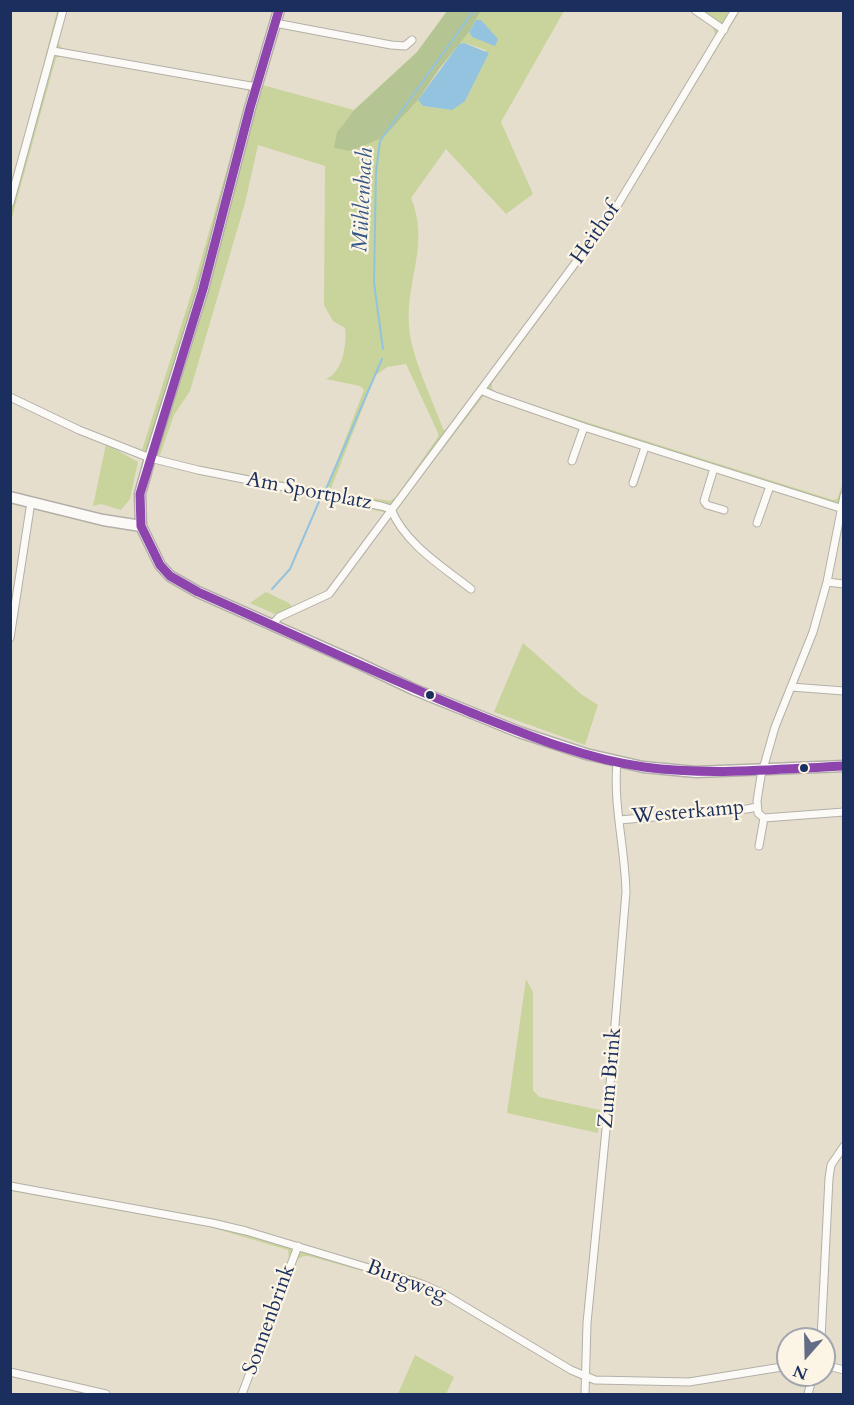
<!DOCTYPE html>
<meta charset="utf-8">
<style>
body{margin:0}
#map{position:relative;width:854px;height:1405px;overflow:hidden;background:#e6decc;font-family:Cardo,serif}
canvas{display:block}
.frame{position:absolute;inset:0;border:12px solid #1b2f5e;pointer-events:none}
.north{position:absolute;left:776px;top:1327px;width:60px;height:60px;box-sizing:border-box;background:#fcf5e5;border:2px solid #a2a6af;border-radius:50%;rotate:200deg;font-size:16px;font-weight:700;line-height:24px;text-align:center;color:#1b2f5e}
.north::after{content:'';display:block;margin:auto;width:21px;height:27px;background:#626c84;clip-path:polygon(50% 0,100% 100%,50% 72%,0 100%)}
</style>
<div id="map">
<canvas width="854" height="1405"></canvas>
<div class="frame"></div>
<div class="north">N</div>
</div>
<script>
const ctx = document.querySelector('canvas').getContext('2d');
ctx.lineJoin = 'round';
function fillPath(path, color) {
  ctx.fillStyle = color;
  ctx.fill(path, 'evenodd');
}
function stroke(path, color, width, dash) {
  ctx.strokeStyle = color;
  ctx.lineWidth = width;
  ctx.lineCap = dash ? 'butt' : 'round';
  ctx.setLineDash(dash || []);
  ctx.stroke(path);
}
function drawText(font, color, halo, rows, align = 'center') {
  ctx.font = font + ' Cardo,serif';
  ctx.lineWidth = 4.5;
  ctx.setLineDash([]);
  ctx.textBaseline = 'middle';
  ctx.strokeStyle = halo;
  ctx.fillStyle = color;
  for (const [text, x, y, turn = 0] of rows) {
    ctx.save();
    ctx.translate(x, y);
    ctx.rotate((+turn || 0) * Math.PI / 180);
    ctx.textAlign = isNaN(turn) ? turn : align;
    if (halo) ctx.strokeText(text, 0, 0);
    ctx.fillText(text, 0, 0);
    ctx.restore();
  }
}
fillPath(new Path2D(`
 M57,11H66L58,43L63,49L266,86L354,110L337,132L384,137L418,100L423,106L452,110L486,50L464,43L459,44L469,32L472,37L481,20H476L481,11H564L501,122L533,194L506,214L446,149L411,198C430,244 406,279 409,325C410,354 433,401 443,429L447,431L611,211L716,36L711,24L690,11H740L616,215L492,383V389L501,395L833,500L837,499L843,483L844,510L485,394L393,514L288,492V490L200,473L201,466L326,490L364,390L360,386L326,379C343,372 347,344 345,328L333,321L324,305L325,166L258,145L245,203L190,391L174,415L160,455L142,450L193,288L249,92L247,90L61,56L56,58L11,221V189ZM406,364L438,433V437L396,497L390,501L330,491L375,376L387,367Z
 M106,444L138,462L130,499L121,510L101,504L93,506Z
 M266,592L289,603L292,607L275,614L250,603Z
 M523,643L581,694L598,705L585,745L494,712Z
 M526,979L533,992V1090L539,1097L600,1110L598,1133L507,1113Z
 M10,1181L31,1186L215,1219L416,1277L467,1303L466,1305L387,1272L388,1278L312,1257C305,1255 301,1256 296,1261L239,1394L289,1258L288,1250L210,1227L11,1191Z
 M415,1355L454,1377L446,1394H398Z`), '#c8d49b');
fillPath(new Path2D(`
 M447,11H481L469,32L440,68L418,100L384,137L351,151L334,148L337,132L354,110L417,52Z`), '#b4c593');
fillPath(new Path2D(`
 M476,20H481L498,39L495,46L472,37L469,32Z
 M464,43L489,53L465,101L452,110L423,106L418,100L459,44Z`), '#93c3df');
stroke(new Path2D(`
 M383,349L374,283L376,172L380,141L474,10
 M326,489L382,359
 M272,589L290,569L321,497`), '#93c3df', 2);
const street = new Path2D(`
 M695,10L724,30
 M275,23L391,45L405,46L412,40
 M53,51L256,87
 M10,203L63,10
 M481,390L495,396L584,427L840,508
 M10,397L79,430L150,458L198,470L381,506L391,509C405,544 443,567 471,589
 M572,461L584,427
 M714,468L704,501L707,505L724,510
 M633,483L645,447
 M844,496L827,582L813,632L775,727L761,776L757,801L758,813L764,818L844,812
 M757,523L770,486
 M827,582L844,584
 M272,625L279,617L329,594L614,211L735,10
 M10,638L31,502
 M791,687L844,691
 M619,820L747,809L757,807
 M759,846L764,818
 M10,1186L212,1223L246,1231L422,1284L444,1294L571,1370L595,1380L689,1382L788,1366
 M821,1339L829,1178L831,1165L844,1146
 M824,1365L844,1370
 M10,1372L106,1394
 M242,1394L298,1246
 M585,1394L587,1323L608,1109L626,892C625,848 613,805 617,762
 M808,1394L813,1375`);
const secondary = new Path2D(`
 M279,10L250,108L203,289L150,458L140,494L141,526L160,565L170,576L198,592L358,663L413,689L519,732L586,754L643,767L696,772L844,766
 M10,497L103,520L141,526`);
stroke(street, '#b3b0a9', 9);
stroke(secondary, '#b3b0a9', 13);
stroke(street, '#fbfaf7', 7);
stroke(secondary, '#fbfaf7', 10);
stroke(new Path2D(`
 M279,10L250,108L203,289L140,494L141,526L160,565L170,576L198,592C289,632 379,675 472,713C527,735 585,759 644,767C710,776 778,769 844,766`), '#8e44ad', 9);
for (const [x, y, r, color] of [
 [430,695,5,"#1b2f5e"],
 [804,768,5,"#1b2f5e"]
]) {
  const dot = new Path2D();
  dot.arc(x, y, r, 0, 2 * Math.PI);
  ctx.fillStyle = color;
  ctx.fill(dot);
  stroke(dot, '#fcf5e5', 2);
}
drawText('21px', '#1b2f5e', '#fcf5e5', [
 ["Heithof",596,234,-55],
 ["Am Sportplatz",309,492,11],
 ["Westerkamp",688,813,-5],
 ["Zum Brink",611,1078,-85],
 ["Burgweg",406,1282,21],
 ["Sonnenbrink",270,1320,-70]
]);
drawText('italic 22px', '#355887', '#fcf5e5', [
 ["Mühlenbach",364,200,-87]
]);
</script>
